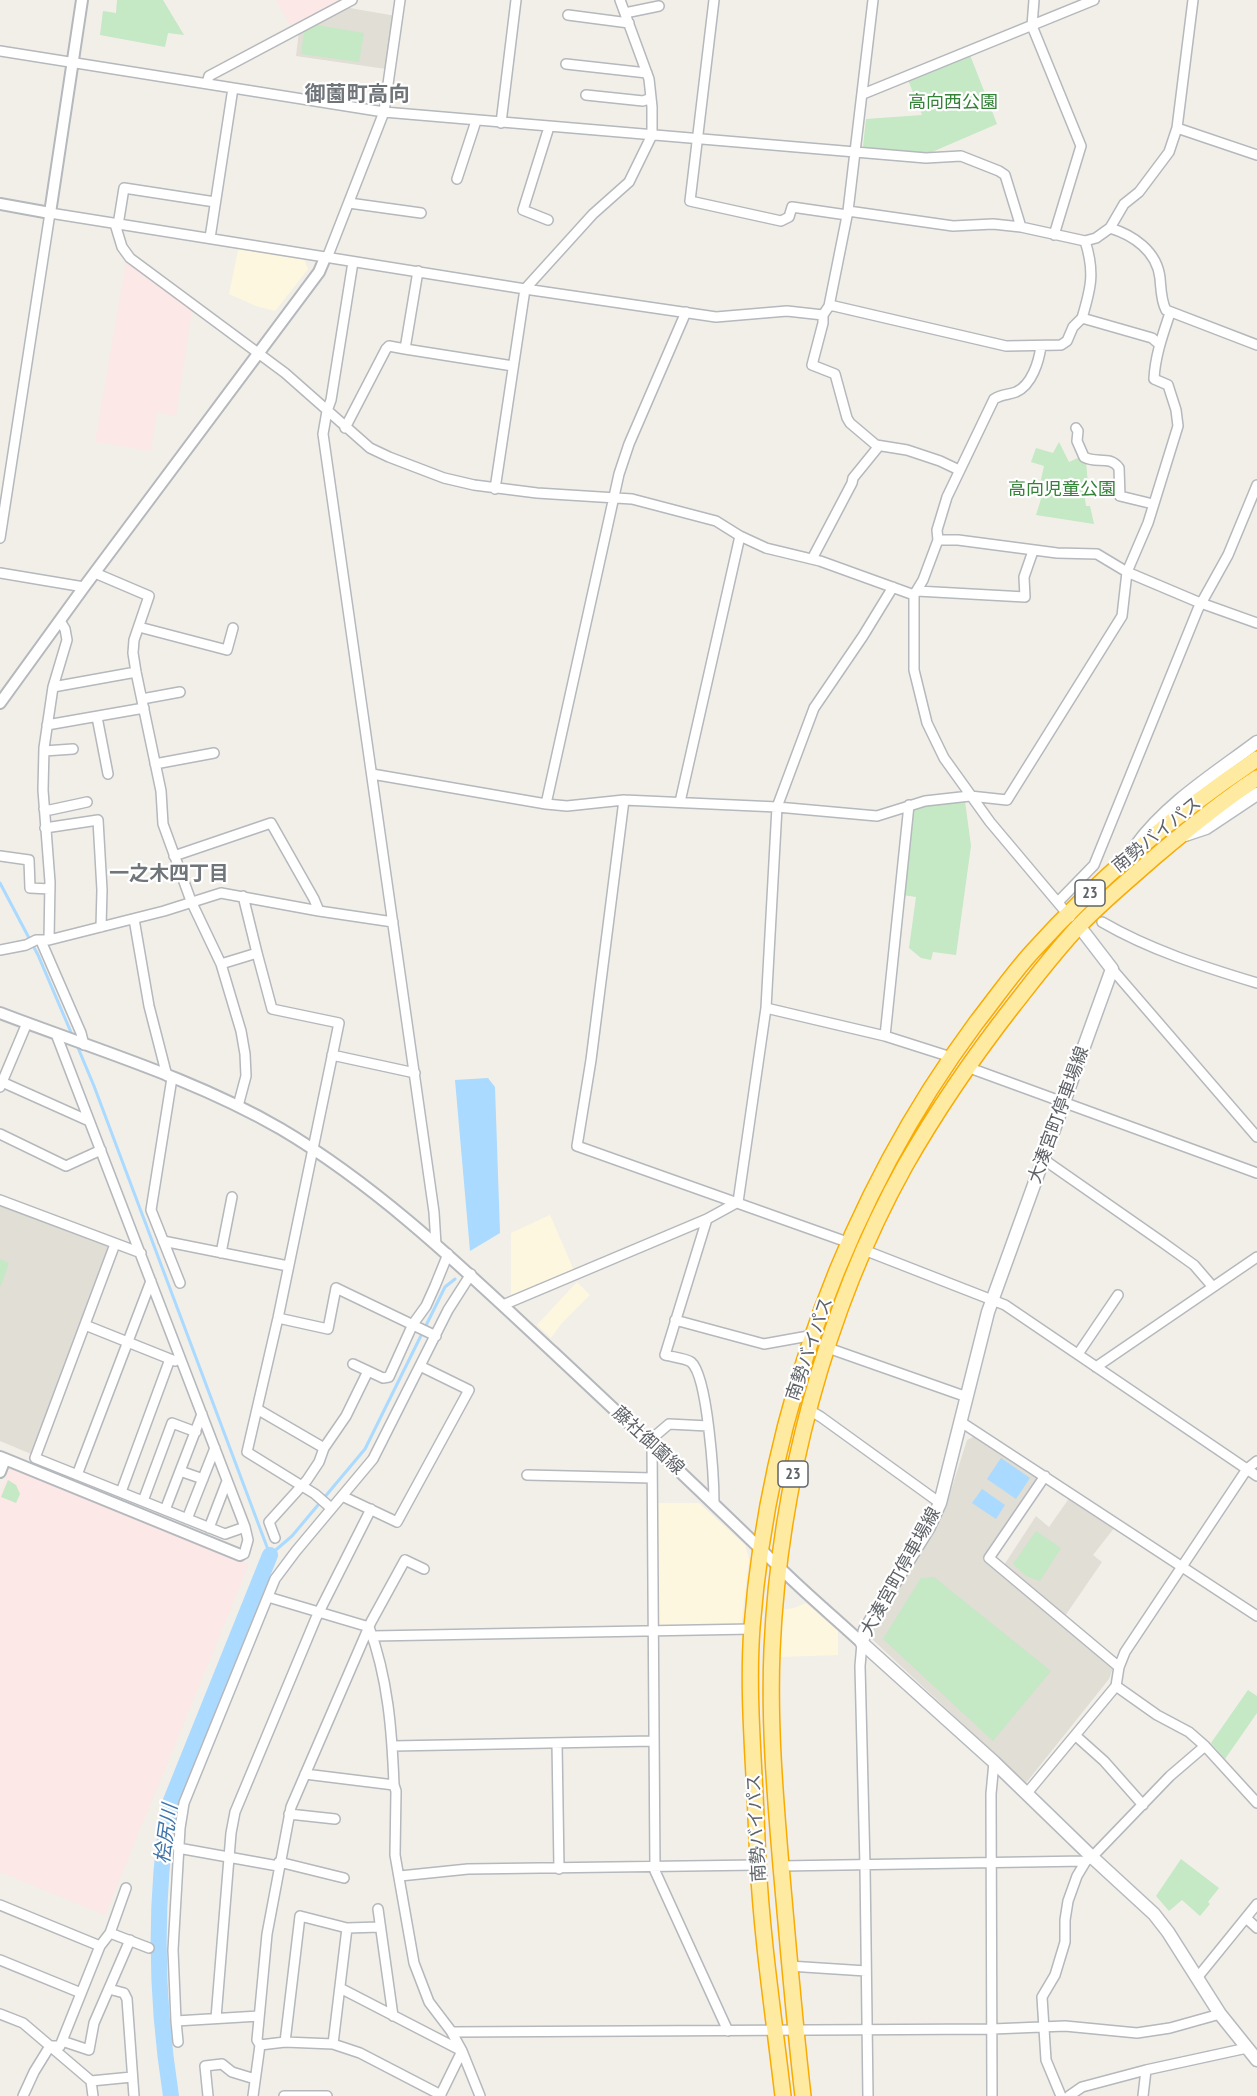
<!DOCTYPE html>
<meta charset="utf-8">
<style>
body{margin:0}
canvas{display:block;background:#f1efe8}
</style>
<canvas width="1257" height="2096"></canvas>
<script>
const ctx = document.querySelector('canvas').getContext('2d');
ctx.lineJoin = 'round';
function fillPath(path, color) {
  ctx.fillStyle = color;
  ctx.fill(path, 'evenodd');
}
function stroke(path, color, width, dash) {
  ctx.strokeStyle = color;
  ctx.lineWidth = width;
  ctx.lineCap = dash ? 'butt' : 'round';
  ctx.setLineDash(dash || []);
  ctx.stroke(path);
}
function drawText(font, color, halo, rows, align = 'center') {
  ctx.font = font + ' "PT Sans Narrow","Noto Sans JP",sans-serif';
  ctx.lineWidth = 4.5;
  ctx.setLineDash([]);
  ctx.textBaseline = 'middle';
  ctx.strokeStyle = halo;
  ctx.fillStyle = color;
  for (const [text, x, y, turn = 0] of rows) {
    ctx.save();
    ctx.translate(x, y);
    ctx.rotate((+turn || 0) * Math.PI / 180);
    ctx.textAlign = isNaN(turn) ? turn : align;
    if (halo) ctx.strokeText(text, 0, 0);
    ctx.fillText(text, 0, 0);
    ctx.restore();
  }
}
fillPath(new Path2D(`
 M239,246L303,257L308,269L275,311L256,306L229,294Z
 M550,1215L575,1273L511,1301V1233Z
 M577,1282L590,1295L561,1324L551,1338L537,1325Z
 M656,1503H699L745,1545L749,1559L741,1626L657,1629Z
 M806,1603L838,1631V1655L779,1657L782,1610L794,1608Z`), '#fef7e0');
fillPath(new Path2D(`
 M344,7L396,16L386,69L296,56L299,31Z
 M0,1204L110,1245L31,1454L0,1441Z
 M975,1436L1036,1477V1480L983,1557L1114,1665L1109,1679L1026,1783L873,1640V1631L946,1506L967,1440Z
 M1070,1497L1115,1527L1093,1555L1102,1562L1065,1616L1019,1580L1004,1565L1036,1516L1049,1527Z`), '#e1ded6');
fillPath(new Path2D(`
 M276,0H340L291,27Z
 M126,262L192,310L176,416L157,412L151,451L95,442Z
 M10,1468L249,1564L105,1915L0,1872V1492Z`), '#fce8e6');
fillPath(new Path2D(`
 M117,0H163L184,35L168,33L165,47L100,35L103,11L116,13Z
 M317,25L364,33L359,62L301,54L304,32Z
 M970,55L997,124L925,155L865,148L863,146L866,119L922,115L908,80Z
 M1059,442L1069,462L1080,457L1086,462L1088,484L1083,485L1086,506H1090L1094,524L1036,515L1041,499L1037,497L1044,466L1031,462L1036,448L1053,453Z
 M965,801L971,846L956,955L933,952L931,960L921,958L909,948L916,897L903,895L911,811L916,806Z
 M0,1259L9,1263L1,1286H0Z
 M8,1480L16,1485L20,1494L16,1503L1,1497Z
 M1036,1531L1061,1548L1040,1581L1026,1576L1013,1564Z
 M934,1577L1051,1671L993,1741L883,1639L921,1578Z
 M1248,1690L1257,1696V1713L1225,1759L1211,1743Z
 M1181,1859L1219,1888L1208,1902L1210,1904L1200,1916L1182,1900L1169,1911L1156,1896Z`), '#c5e8c5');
fillPath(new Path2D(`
 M488,1078L495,1087L500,1233L470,1251L455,1080Z
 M1001,1458L1030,1478L1016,1499L987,1479Z
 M982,1489L1005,1505L996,1519L972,1503Z`), '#aadaff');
stroke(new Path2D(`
 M0,883L38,955L73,1037
 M76,1043L94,1086L270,1555L292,1536L365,1449L445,1287L455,1279`), '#aadaff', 3);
stroke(new Path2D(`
 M171,2096C156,2000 154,1898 170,1803L270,1555`), '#aadaff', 16);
const minor = new Path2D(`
 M714,0L690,201L781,221L789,217L792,207L847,215
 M1034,0L1032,26L1081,146L1054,235
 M625,13L659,6
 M568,15L629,23
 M0,51L384,112L926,158L961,156L999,171L1005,175L1021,227
 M566,64L647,73
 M207,83L209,76L352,0
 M863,94L1094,0
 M586,95L643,101L651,98
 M501,123L516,0
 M1177,128L1257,155
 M457,179L476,121
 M349,203L421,213
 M848,211L953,226L993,224L1021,227L1085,241L1096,238L1110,228L1124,204L1139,192L1169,152L1177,128L1193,0
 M548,220L523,210L549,127
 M115,224L122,247L130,258L285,373L370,448L389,457L444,478L474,485L537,493L632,499L716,521L740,536L766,548L820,561L914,595
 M118,225L124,188L215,202
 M1110,228C1133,235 1157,251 1160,278C1161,289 1161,301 1166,310L1257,345
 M210,238L233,88
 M327,258L384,112L400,0
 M353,262L331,400L327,411L323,434L434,1212L436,1245
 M418,271L405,349L513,366
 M829,306L848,211L873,0
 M823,315V323L812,365L835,374L847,418L850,423L876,445L907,450L940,461L959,470
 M1082,318C1091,288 1095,272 1085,241
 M1041,346C1039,361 1032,385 1016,392C1008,395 1002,394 994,399L947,497L937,530L938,540L923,580L914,595V670L927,723L944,758L990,822L1070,917
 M345,428L386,349L389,346L405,349
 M1076,428L1078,431L1077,441L1084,457C1096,464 1110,455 1119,468L1120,496L1153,504
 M495,489L525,289L593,214L629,182L652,135V107L649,79L620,0
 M0,538L50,213L525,289L716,317L787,311L823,315L829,306H834L1006,346L1061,345L1067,341L1073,327L1082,318L1152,338L1159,344
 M938,540H958L1057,553L1097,554L1127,572L1198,602L1257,623
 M812,559L852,483L853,478L879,446
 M0,573L84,587
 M95,573L149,596L134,640L133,653L136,672L161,791L163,824L191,901L221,964L241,1031L245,1054L246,1076L238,1106
 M917,591L1025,597L1024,577L1033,551
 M139,627L227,650L233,628
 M53,687L136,672
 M142,699L180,692
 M97,717L108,774
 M47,725L144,708
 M44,751L73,749
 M155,764L214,753
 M372,774L546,804L567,806L624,800L777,807L877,816L925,801L970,796L1007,800L1122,616L1127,572L1148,523L1178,426L1176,410L1168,385L1154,379C1155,356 1163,334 1170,313
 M624,800L591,1060L577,1146L847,1242
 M680,802L740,536
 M546,804L619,474L629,444L686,312
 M44,809L50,810L87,802
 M45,828L98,820L102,890L101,927
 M0,856L29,860L30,888L50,889
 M174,856L271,823L314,899L319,911
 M243,896L257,953
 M1058,902L1094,865L1198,609L1228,555L1257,485
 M134,919L149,1006L167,1076
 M1102,922C1150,950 1204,967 1257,983
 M49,940L50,882L43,790L44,748L53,687L67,640L65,629L60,621
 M41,941L81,1033L84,1045
 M0,950L26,945L36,940H49L164,911L221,893L319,911L393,922
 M221,964L257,953L272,1009L339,1023L278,1318L247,1452L315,1494L331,1508
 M1112,969L1257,1137
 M766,1008L885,1036L951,1057
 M56,1034L245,1527L248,1540L244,1554L240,1555
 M885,1036L909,805
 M332,1055L415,1073
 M967,1067L1257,1173
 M172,1078L151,1210L180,1283
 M2,1082L89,1121
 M0,1087L27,1023
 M0,1134L66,1166L101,1150
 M1043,1159L1162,1242L1194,1265L1213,1287
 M0,1200L141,1253
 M738,1202L766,1008L777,807L814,708L863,636L893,587
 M707,1219L665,1355C672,1357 685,1358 691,1362C708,1376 714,1480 714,1504
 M163,1241L288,1266
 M115,1244L35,1458L225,1534L245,1527
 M864,1250L1005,1305L1257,1476
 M221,1253L232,1197
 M503,1305L707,1219L738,1202
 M278,1318L328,1329L336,1288L436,1336
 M675,1320L764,1344L814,1335
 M85,1325L175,1361
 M828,1348L967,1397
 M1078,1354L1118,1295
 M353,1364L383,1378L389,1377L413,1324L426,1306L435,1286L448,1254
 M1096,1367L1257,1257
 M257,1409L324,1448
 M809,1410L821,1417L940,1503
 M961,1422L1257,1616
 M649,1441L669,1424L708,1426
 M652,1444L655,1871L728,2031
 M180,1471L203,1479
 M77,1475L151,1281
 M527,1475L652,1478
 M1045,1476L989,1558L1119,1667
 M121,1492L170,1359
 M342,1496L397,1522L469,1390L420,1366
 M143,1501L172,1423L196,1432
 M165,1510L202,1414
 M187,1519L215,1448
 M209,1528L227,1481
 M275,1538L269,1522L307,1480L319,1462L324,1448L346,1416L368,1371
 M268,1597L369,1627C388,1678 392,1731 394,1785L396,1791L395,1855L414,1963L429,2002L451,2031L462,2051L480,2096
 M373,1636L752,1629
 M862,1643L860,1666L865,1866L868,2096
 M1116,1686L1157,1715L1189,1732L1205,1746L1257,1803
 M1076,1736L1104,1761L1143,1805
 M557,1743L559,1869
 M393,1746L653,1741
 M305,1774L394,1785
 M1027,1793L1116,1686L1119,1667L1125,1652L1247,1469L1257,1461
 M289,1814L335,1819
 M178,1848L278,1866
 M279,1862L344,1878
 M781,1866L1086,1861L1092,1857L1170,1776L1205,1746
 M400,1876L468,1869L758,1865
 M0,1905L100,1946L60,2046H50L23,2023L0,2014
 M378,1909L393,2016
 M1246,1918L1257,1928
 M347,1928L380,1927
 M110,1933L126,1888
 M100,1946L110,1933L149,1948
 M0,1960L81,1993
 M789,1966L866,1971
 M1197,1978L1257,1904
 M340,1988L462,2051
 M109,1989L124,1993L127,1999L134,2096
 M259,2016L176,2021L173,1950L180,1828L184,1803L275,1579L296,1551L373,1459L448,1310L471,1274
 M216,2018L231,1833L235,1812L316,1618L371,1509
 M176,2021L178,2042
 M452,2032L993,2029L1065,2026L1137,2033L1170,2028L1220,2014
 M62,2041L89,2050L94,2023L130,1940
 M285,2042L300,1916L347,1928L333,2044
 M260,2045L285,2042L333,2044L360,2053L441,2095
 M91,2081L132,2077
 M23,2096L34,2072L50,2046L91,2081L93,2096
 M208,2096L205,2066L222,2064L232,2072L255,2079
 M253,2096L260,2045L257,2040L267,1934L291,1807L371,1622L405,1560L424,1569
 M284,2096H327
 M440,2096L462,2051
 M992,2096L991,1794L994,1762
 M1061,2096L1046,2060L1042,1997L1055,1975L1065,1942V1920L1068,1901L1077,1876L1086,1861
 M1069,2096L1082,2087L1146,2070L1247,2048
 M1143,2096L1146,2070`);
const tertiary = new Path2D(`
 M0,204L50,213L82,0
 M0,703L84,587L319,272L325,258
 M0,1013C94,1049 193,1078 281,1129C381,1188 469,1274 553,1352C629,1423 704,1494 778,1566C805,1593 834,1617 862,1643
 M5,1459L240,1555
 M0,1472L5,1459L0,1457`);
const secondary = new Path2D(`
 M1185,835L1206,828L1257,794
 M1136,846C1167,803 1216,773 1257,742
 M1079,926L1112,969L988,1312L940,1503L929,1527L865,1630L862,1643L994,1762L1092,1857L1154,1914L1168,1932L1220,2014L1257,2060`);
const trunk = new Path2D(`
 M783,2096C774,2018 762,1940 758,1862C757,1839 756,1817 755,1794C752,1738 748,1682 752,1627C769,1411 847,1197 976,1023C995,999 1012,974 1033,951C1099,878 1175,814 1257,759
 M803,2096C794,2019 788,1943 781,1866C775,1794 769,1723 772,1650C779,1486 825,1310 905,1166C937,1110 974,1056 1013,1006C1035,978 1056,950 1080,925C1104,900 1131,878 1157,855C1189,828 1222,801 1257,778`);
stroke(minor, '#b5b8bc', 12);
stroke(tertiary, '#b5b8bc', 14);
stroke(secondary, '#b6babf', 15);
stroke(trunk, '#f9ab00', 18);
stroke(minor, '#fff', 9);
stroke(tertiary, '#fff', 10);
stroke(secondary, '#fff', 12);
stroke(trunk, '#feeaa1', 15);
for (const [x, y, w] of [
 [1090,893,30],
 [793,1474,30]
]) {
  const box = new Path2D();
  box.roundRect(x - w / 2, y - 13, w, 26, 4.5);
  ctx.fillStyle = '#fff';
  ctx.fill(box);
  stroke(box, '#5f6368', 1.5);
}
drawText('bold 16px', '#5f6368', null, [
 ["23",1090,893],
 ["23",793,1474]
]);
drawText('18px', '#348238', '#fff', [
 ["高向西公園",953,103],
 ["高向児童公園",1062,490]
]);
drawText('18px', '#5f6368', '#fff', [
 ["南勢バイパス",1157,835,-39],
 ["大湊宮町停車場線",1059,1115,-70],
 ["南勢バイパス",810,1349,-71],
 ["藤社御薗線",648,1441,43],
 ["大湊宮町停車場線",901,1572,-61],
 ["南勢バイパス",757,1828,-93]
]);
drawText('bold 20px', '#70757a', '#fff', [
 ["一之木四丁目",169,874]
]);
drawText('italic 20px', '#4174aa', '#fff', [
 ["桧尻川",167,1834,-82]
]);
drawText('bold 21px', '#70757a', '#fff', [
 ["御薗町高向",357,95]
]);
</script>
